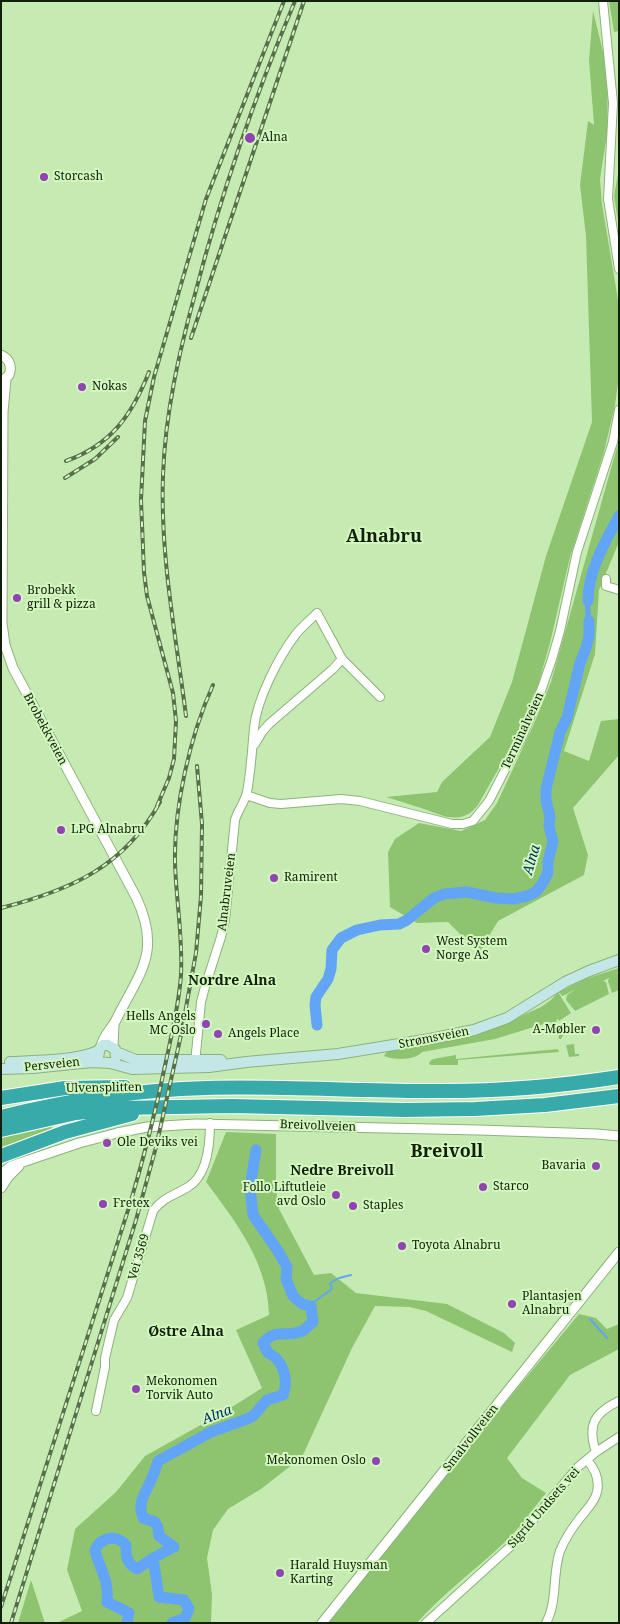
<!DOCTYPE html>
<meta charset="utf-8">
<style>
body{margin:0}
#map{position:relative;width:620px;height:1624px;overflow:hidden;background:#c6ebb2;font-family:"Noto Serif",serif}
canvas{display:block}
.frame{position:absolute;inset:0;border:2px solid #121f0a;pointer-events:none}
</style>
<div id="map">
<canvas width="620" height="1624"></canvas>
<div class="frame"></div>
</div>
<script>
const ctx = document.querySelector('canvas').getContext('2d');
ctx.lineJoin = 'round';
function fillPath(path, color) {
  ctx.fillStyle = color;
  ctx.fill(path, 'evenodd');
}
function stroke(path, color, width, dash) {
  ctx.strokeStyle = color;
  ctx.lineWidth = width;
  ctx.lineCap = dash ? 'butt' : 'round';
  ctx.setLineDash(dash || []);
  ctx.stroke(path);
}
function drawText(font, color, halo, rows, align = 'center') {
  ctx.font = font + ' "Noto Serif",serif';
  ctx.lineWidth = 4;
  ctx.setLineDash([]);
  ctx.textBaseline = 'middle';
  ctx.strokeStyle = halo;
  ctx.fillStyle = color;
  for (const [text, x, y, turn = 0] of rows) {
    ctx.save();
    ctx.translate(x, y);
    ctx.rotate((+turn || 0) * Math.PI / 180);
    ctx.textAlign = isNaN(turn) ? turn : align;
    if (halo) ctx.strokeText(text, 0, 0);
    ctx.fillText(text, 0, 0);
    ctx.restore();
  }
}
fillPath(new Path2D(`
 M609,1H619V31L614,32Z
 M593,11L608,72L607,134L600,179L602,204L619,306V376L615,405L604,452L570,557L550,643L538,685L513,743L478,805C461,827 442,815 421,808C409,804 398,801 386,797L437,792L442,782L490,737L512,682L546,556L592,422L586,236L580,185L588,121L594,125L589,60Z
 M619,168V228L614,196Z
 M619,440V542L599,590L595,654L564,751L589,761L601,721L619,719V755L573,808L588,855L584,875L498,921L479,953L448,922L417,923L390,907L388,852L395,839L419,823L461,831L485,820L497,803L533,726L551,682Z
 M619,968V972L616,974L619,973V990L612,993L608,981L609,978L603,981L606,982L609,994L575,1011L566,1000L567,995L576,989L599,982L576,989L565,995L562,996L559,992L585,979Z
 M558,992L571,1013L559,1021L558,1019L556,1020L557,1022L552,1025L550,1022L495,1039L422,1052C414,1061 394,1060 384,1056L387,1051L435,1043L492,1029L541,1007L551,1000Z
 M566,1022L567,1028L561,1039H559L558,1033L541,1035L557,1029Z
 M574,1044L575,1054H579V1056L569,1057L566,1045Z
 M558,1049L559,1052L458,1060V1065H431L429,1064L430,1061L433,1059L456,1055V1059Z
 M51,1125L53,1130L1,1150V1136Z
 M226,1132L276,1134V1189L279,1209L314,1275L331,1273L356,1293L447,1304L504,1333L515,1343L512,1352L426,1311L409,1307L375,1306L352,1348L302,1457L261,1489L228,1509L213,1530L207,1558L212,1594L211,1623H57L82,1611L67,1570L75,1529L116,1492L145,1456L224,1412L262,1388L236,1330L269,1315C268,1263 236,1222 206,1182Z
 M579,1314L596,1318L607,1329L619,1324V1349L570,1375L507,1458L522,1478L546,1493C533,1509 521,1527 506,1541C477,1569 443,1593 417,1623H322Z
 M31,1580L45,1623H18Z`), '#8ec470');
fillPath(new Path2D(`
 M586,586L592,587L590,607L593,636L587,635L585,607Z`), '#62a4f6');
stroke(new Path2D(`
 M310,1305L332,1289L330,1283L339,1278L351,1275
 M590,1319L607,1338`), '#62a4f6', 2);
stroke(new Path2D(`
 M588,601C588,571 605,542 619,516
 M317,1025L315,1005L316,997L328,979L331,969L332,950L341,938L357,930L380,925L399,924L407,920L434,898L444,894L467,892L496,898L513,899L527,896L536,892L542,884L548,873V861L553,842L549,826L550,817L546,800V789L560,732L567,718L580,663L586,648L589,636V621
 M127,1623L129,1613L107,1602C109,1578 100,1571 95,1550C101,1537 116,1534 126,1545C126,1556 126,1563 137,1569L153,1558
 M172,1623L185,1618L189,1609L184,1600L159,1597L153,1558L174,1547L159,1536L158,1528L155,1522L143,1518C137,1501 145,1495 151,1480C154,1474 156,1468 158,1461L211,1432L247,1419L253,1416L267,1400L283,1395C289,1380 283,1359 268,1353L263,1343C275,1327 290,1339 304,1330C307,1328 310,1324 313,1322L311,1306L302,1304L293,1296L286,1279L287,1267L278,1251L253,1215L250,1187L256,1150`), '#62a4f6', 11);
const minor = new Path2D(`
 M603,1L613,103L608,199L619,269
 M606,579V586L619,590
 M255,744L262,732L269,724L333,669L342,659
 M246,795L270,803L281,804L341,799L360,801L452,824H463L473,821L489,801L523,735L542,688L552,659L560,631L577,552L613,442L619,410
 M195,1063L201,1002L205,987L221,937L225,920L235,820C238,810 245,802 247,792C251,771 252,749 254,728C257,699 278,658 296,634C302,627 310,620 317,613L342,659L380,697
 M96,1411L105,1367V1358L114,1320L127,1298L153,1211C162,1198 175,1195 188,1187C207,1176 210,1144 210,1123
 M596,1452C587,1425 594,1413 619,1401
 M426,1623L512,1545L578,1467L596,1452L619,1437
 M546,1623C558,1601 552,1574 560,1551C565,1539 572,1528 580,1518C586,1510 595,1502 597,1492C600,1479 595,1469 587,1460`);
const tertiary = new Path2D(`
 M1,355C10,359 12,367 9,375L1,382
 M6,379L3,412L2,623L5,645L13,668L136,897C162,952 140,972 116,1020C111,1030 103,1035 101,1047
 M113,1047L114,1023
 M1,1174L11,1166L79,1143L117,1133L147,1127L196,1124L479,1130L597,1134L619,1136
 M1,1188L8,1177L19,1166
 M322,1623L619,1252`);
const secondary = new Path2D(`
 M116,1052L136,1060H221
 M98,1057L100,1048L103,1045H108L115,1049L116,1057
 M10,1062C35,1061 75,1061 98,1051
 M1,1069L33,1068L92,1062L110,1063L132,1069L209,1067L246,1062L338,1054L430,1039L474,1030L507,1018L565,982L589,971L619,960`);
const motorway = new Path2D(`
 M1,1098L65,1088L125,1087
 M1,1117C68,1100 138,1090 207,1088C280,1086 353,1091 426,1091C491,1092 555,1087 619,1077
 M1,1130L76,1113L120,1108L232,1106L404,1110L475,1109L545,1105L619,1096
 M1,1156L65,1132L132,1114`);
stroke(minor, '#8eb17b', 10);
stroke(tertiary, '#8eb17b', 11);
stroke(secondary, '#8eb17b', 12);
stroke(motorway, '#fff', 16);
stroke(minor, '#fff', 8);
stroke(tertiary, '#fff', 9);
stroke(secondary, '#c3e6e6', 10);
stroke(motorway, '#38aaaa', 14);
const rail = new Path2D(`
 M191,338L304,1
 M66,461C111,445 132,415 149,372
 M65,478L95,459L118,437
 M186,716C176,636 160,556 163,476C165,414 179,353 195,294C221,194 255,96 295,1
 M157,806L169,778L174,759L176,721L173,693L147,596L144,572L141,500L145,421L154,377L206,199L284,1
 M1,908C71,890 124,867 160,802
 M1,1607L130,1204C144,1157 156,1110 166,1061C172,1033 179,1004 181,975C183,937 176,900 175,862C174,806 190,736 213,685
 M11,1623L136,1220L156,1147L181,1035L196,953L201,896L202,824L197,766`);
stroke(rail, '#586f4c', 4);
stroke(rail, '#d3f8bf', 2, [5.5]);
for (const [x, y, r, color] of [
 [250,138,6,"#9243b3"],
 [44,177,5,"#9243b3"],
 [82,387,5,"#9243b3"],
 [17,598,5,"#9243b3"],
 [61,830,5,"#9243b3"],
 [274,878,5,"#9243b3"],
 [426,949,5,"#9243b3"],
 [206,1024,5,"#9243b3"],
 [596,1030,5,"#9243b3"],
 [218,1034,5,"#9243b3"],
 [107,1143,5,"#9243b3"],
 [596,1166,5,"#9243b3"],
 [483,1187,5,"#9243b3"],
 [336,1195,5,"#9243b3"],
 [103,1204,5,"#9243b3"],
 [353,1206,5,"#9243b3"],
 [402,1246,5,"#9243b3"],
 [512,1304,5,"#9243b3"],
 [136,1389,5,"#9243b3"],
 [376,1461,5,"#9243b3"],
 [280,1573,5,"#9243b3"]
]) {
  const dot = new Path2D();
  dot.arc(x, y, r, 0, 2 * Math.PI);
  ctx.fillStyle = color;
  ctx.fill(dot);
  stroke(dot, '#d3f8bf', 2);
}
drawText('12px', '#121f0a', '#d3f8bf', [
 ["Alna",261,138],
 ["Storcash",54,177],
 ["Nokas",92,387],
 ["Brobekk",27,591],
 ["grill & pizza",27,605],
 ["LPG Alnabru",71,830],
 ["Ramirent",284,878],
 ["West System",436,942],
 ["Norge AS",436,956],
 ["Hells Angels",196,1017,"right"],
 ["MC Oslo",196,1031,"right"],
 ["A-Møbler",586,1030,"right"],
 ["Angels Place",228,1034],
 ["Ole Deviks vei",117,1143],
 ["Bavaria",586,1166,"right"],
 ["Starco",493,1187],
 ["Follo Liftutleie",326,1188,"right"],
 ["avd Oslo",326,1202,"right"],
 ["Fretex",113,1204],
 ["Staples",363,1206],
 ["Toyota Alnabru",412,1246],
 ["Plantasjen",522,1297],
 ["Alnabru",522,1311],
 ["Mekonomen",146,1382],
 ["Torvik Auto",146,1396],
 ["Mekonomen Oslo",366,1461,"right"],
 ["Harald Huysman",290,1566],
 ["Karting",290,1580]
], 'left');
drawText('12px', '#121f0a', '#d3f8bf', [
 ["Brobekkveien",45,729,62],
 ["Terminalveien",523,731,-65],
 ["Alnabruveien",227,892,-83],
 ["Strømsveien",434,1038,-11],
 ["Persveien",52,1065,-6],
 ["Ulvensplitten",104,1088,-1],
 ["Breivollveien",318,1126,2],
 ["Vei 3569",139,1257,-74],
 ["Smalvollveien",471,1438,-52],
 ["Sigrid Undsets vei",544,1508,-49]
]);
drawText('italic 14px', '#002f62', '#d3f8bf', [
 ["Alna",532,860,-74],
 ["Alna",217,1415,-21]
]);
drawText('bold 14px', '#121f0a', '#d3f8bf', [
 ["Nordre Alna",232,981],
 ["Nedre Breivoll",342,1171],
 ["Østre Alna",186,1332]
]);
drawText('bold 18px', '#121f0a', '#d3f8bf', [
 ["Alnabru",384,537],
 ["Breivoll",447,1152]
]);
</script>
